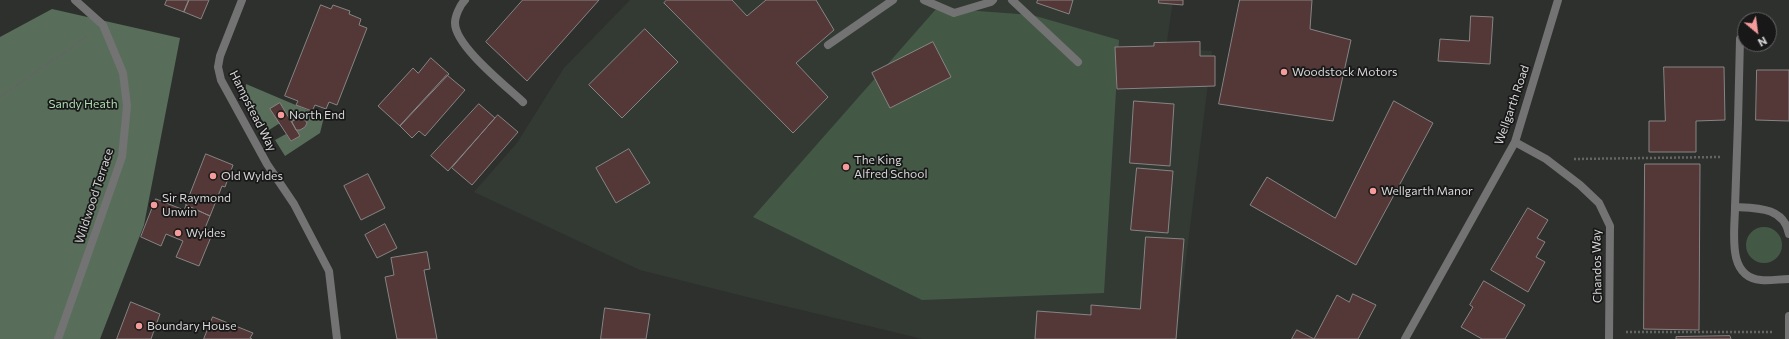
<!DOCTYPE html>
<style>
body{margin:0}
#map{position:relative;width:1789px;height:339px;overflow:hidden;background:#2e302e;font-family:Commissioner,sans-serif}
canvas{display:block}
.north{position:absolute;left:1737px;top:12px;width:40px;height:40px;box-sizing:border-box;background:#171817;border:1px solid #636463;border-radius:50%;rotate:151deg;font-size:11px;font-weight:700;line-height:16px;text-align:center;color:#d5d6d5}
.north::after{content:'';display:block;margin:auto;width:14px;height:18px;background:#f59b9c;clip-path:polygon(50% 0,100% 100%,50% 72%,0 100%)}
</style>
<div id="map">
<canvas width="1789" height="339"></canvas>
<div class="north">N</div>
</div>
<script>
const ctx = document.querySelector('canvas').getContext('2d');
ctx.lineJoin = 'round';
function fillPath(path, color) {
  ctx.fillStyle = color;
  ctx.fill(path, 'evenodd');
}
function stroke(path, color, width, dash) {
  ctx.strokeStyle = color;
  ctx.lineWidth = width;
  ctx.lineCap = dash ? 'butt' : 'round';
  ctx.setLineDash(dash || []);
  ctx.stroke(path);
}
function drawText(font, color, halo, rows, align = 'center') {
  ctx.font = font + ' Commissioner,sans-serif';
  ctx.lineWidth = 3.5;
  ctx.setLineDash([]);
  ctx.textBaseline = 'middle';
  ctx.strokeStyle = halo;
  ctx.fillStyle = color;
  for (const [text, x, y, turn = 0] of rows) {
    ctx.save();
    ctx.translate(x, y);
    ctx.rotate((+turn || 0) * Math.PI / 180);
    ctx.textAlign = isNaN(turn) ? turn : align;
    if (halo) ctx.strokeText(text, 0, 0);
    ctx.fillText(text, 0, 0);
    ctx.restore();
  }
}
fillPath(new Path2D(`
 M630,0H1173L1166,48L1212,51L1176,339H923L747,297L640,270L474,192L517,143L564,68Z`), '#333a34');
fillPath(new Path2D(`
 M937,8L1032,15L1119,40L1104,293L922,300L753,217Z
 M1746 245a18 18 0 1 1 36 0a18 18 0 1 1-36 0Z`), '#435946');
fillPath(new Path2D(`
 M52,9L180,38L144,225L100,339H0V37Z
 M246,84L324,117L320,133L285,156L275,140L286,134L291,141L300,136L296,130C302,130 305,128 307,123L302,116L292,122L280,103L270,109L280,123L269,130C261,117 244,100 246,84Z`), '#586e5a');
const building = new Path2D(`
 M167,0H189L184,12L165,5Z
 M189,0H209L201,19L184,12Z
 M523,0H599L527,81L486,42Z
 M667,0H732L747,16L766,0H816L834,30L796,63L828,97L793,133L664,3Z
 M1038,0H1073L1069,14L1037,3Z
 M1159,0H1183V5L1159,3Z
 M1240,0H1312L1310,29L1351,40L1333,121L1219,104Z
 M321,5L331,9L333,5L350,11L349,14L361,19L359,25L367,28L337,105L329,102L326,109L315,105L312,111L296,105L298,101L285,96Z
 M1471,16L1493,17L1490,64L1438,61L1440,39L1469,41Z
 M645,29L678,62L622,118L589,85Z
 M933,42L951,77L890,108L872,73Z
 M1200,42V56H1215V86L1117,89L1115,47L1154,46V43Z
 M431,58L449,74L400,126L378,106L413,68L418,73Z
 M1664,67H1724L1725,120L1696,121V152H1649V121H1665Z
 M1757,70H1789V121L1756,120Z
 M447,75L465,90L425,136L419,131L412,138L400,126Z
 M1134,101L1174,104L1170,166L1130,163Z
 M1394,101L1433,123L1356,265L1250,205L1267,177L1335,218Z
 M280,103L300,136L291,141L270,109Z
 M479,104L495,118L448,171L431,156Z
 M498,115L518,132L472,185L452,168Z
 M302,116L307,123L305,127L300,130H296L292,122Z
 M629,149L650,183L616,203L596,168Z
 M206,154L233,165L225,187L222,186L210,216L186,205Z
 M1645,164H1700L1699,330L1644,329Z
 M1137,168L1173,171L1168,233L1131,230Z
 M368,174L385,208L361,220L344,186Z
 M156,199L184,210L186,205L210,216L205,228L213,232L199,266L176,257L183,241L166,234L161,246L141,237Z
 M1528,208L1548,220L1537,238L1545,242L1536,257L1545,262L1528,292L1491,270Z
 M385,224L397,248L377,258L365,235Z
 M1146,237L1184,239L1176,339H1035L1037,311L1091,315V305L1140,309Z
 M427,252L430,269L424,270L437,339H397L385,277L394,275L391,258Z
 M1484,281L1525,305L1505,339H1482L1461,327L1473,307L1470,305Z
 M1353,294L1376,305L1358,339H1314L1337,295L1349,302Z
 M131,302L160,314L151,339H117Z
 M605,308L650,314L646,339H601Z
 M213,317L253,333L250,338L252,339H204Z
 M1297,330L1314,339H1292Z
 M1730,336L1731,339H1676V337Z`);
fillPath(building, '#543737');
stroke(building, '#878484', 1);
stroke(new Path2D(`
 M0,97L89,35
 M1574,159L1721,157
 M1626,332H1773`), '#636563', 2.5, [2, 2]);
stroke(new Path2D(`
 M924,0L954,13L991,2L993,0
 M1012,0L1078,62
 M828,45L893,0
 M1738,122L1740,39
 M58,339L122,157L127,106L123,73L103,25L75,0`), '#727372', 8);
stroke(new Path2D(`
 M465,0C460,5 455,16 455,23C455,46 506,86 523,102
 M1515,142L1546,159L1580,185L1599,203L1610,226L1609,339
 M1735,207L1738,122
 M1789,234C1784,207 1757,208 1735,207C1735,231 1726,277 1761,280C1770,281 1780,279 1789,279
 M1405,339L1515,142L1558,0
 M1789,339V316`), '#727372', 8);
stroke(new Path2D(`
 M242,0L220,56L218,67L221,80L267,164L294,204L329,271L337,339`), '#727372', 8);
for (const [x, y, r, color] of [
 [1284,72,4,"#f59b9c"],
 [281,115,4,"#f59b9c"],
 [846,167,4,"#f59b9c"],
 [213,176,4,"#f59b9c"],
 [1373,191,4,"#f59b9c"],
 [154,205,4,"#f59b9c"],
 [178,233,4,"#f59b9c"],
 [139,326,4,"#f59b9c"]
]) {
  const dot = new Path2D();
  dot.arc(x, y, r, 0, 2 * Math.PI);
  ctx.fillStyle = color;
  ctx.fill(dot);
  stroke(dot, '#171817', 1.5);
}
drawText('12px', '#d5d6d5', '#171817', [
 ["Woodstock Motors",1292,72],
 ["North End",289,115],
 ["The King",854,160],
 ["Alfred School",854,174],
 ["Old Wyldes",221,176],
 ["Wellgarth Manor",1381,191],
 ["Sir Raymond",162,198],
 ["Unwin",162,212],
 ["Wyldes",186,233],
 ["Boundary House",147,326]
], 'left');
drawText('12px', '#b1ddb5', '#171817', [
 ["Sandy Heath",83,104]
]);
drawText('12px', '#d5d6d5', '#171817', [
 ["Wellgarth Road",1512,105,-71],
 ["Hampstead Way",253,111,63],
 ["Wildwood Terrace",94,196,-72],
 ["Chandos Way",1597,266,-91]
]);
</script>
